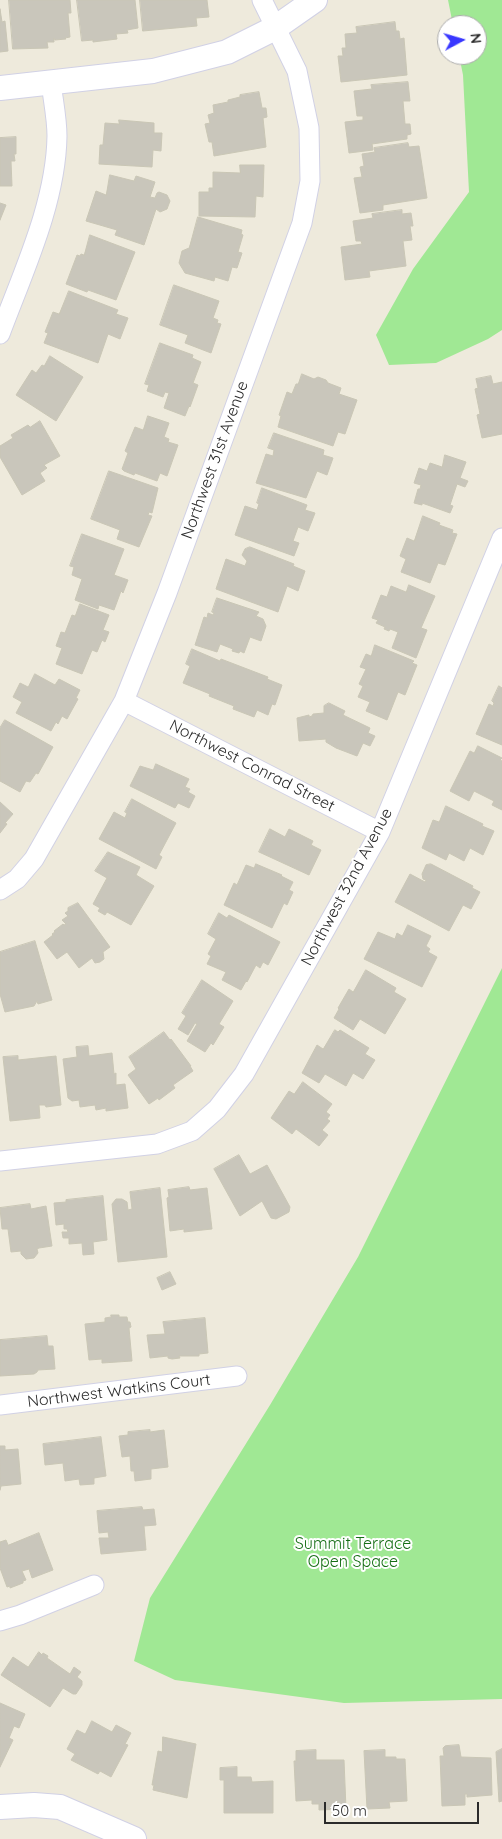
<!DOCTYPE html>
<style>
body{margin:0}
#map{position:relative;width:502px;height:1839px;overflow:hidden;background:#eeeadc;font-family:Quicksand,sans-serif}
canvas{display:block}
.north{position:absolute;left:437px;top:15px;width:50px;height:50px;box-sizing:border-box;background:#fff;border:1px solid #aaa;border-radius:50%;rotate:84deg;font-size:14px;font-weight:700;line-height:20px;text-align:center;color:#2b2b2b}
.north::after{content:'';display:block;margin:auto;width:18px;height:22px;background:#3937ff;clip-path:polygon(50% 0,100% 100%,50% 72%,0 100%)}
.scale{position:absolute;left:324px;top:1802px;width:155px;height:22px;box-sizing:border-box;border:2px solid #2b2b2b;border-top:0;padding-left:6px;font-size:15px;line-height:18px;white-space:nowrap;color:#2b2b2b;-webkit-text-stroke:4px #fff;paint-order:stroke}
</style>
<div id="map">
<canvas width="502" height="1839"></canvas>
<div class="north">N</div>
<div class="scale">50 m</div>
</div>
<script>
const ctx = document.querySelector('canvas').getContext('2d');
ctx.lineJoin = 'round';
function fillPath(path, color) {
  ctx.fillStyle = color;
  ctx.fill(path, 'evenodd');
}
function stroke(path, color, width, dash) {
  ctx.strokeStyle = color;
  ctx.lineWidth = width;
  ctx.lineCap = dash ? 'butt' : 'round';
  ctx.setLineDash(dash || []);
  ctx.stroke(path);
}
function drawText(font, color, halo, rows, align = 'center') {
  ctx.font = font + ' Quicksand,sans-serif';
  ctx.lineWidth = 4;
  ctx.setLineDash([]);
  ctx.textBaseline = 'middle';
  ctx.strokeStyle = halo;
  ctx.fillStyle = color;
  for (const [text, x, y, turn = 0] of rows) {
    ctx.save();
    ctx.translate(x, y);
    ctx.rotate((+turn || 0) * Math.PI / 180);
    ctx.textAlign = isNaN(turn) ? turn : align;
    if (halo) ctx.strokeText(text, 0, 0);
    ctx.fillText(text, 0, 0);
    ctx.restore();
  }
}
fillPath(new Path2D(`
 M448,0H502V330L488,339L436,363L389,365L376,335L413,269L469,192L463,75L459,55H477V25H453Z
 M502,968V1699L344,1703L175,1680L134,1661L150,1598L270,1405L358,1257Z`), '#a0e894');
const building = new Path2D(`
 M9,0H70L71,13H68L70,37L65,38L66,39L55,40L54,38V42H47L48,48L13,49Z
 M77,0H135L138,28L127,30L128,33L116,34L117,39L93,42V40L82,41Z
 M140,0H207L209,17L196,18L197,26L143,31Z
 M0,9L2,22L5,21L8,51L0,52Z
 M395,22L396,31H399L400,39L404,38L407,75L341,82L338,56H343L342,48H346L345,34L357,33L356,27Z
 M408,82L410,101H403L405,124H410L411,134L407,135V139L372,144L373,150L349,153L345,122L363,120V116H357L354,91L372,89L371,85Z
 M259,92L262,108H266L267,117L263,118L266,147L214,156L212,142H209L205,124L210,123L208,115L214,113L213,105L228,102V100L240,97V95Z
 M119,120L154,123V133H162L161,151L153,150L152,167L99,164L100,145H103L105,123L119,124Z
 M16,137V154H14L15,161H11L12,186H0V138Z
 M408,143L409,147L419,146L427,198L383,205V210L360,213L354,178L362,177L360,167L364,166L362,154L375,152L374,148Z
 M240,165H264L263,197L256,196L255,217L199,216V192H209V188H213V172L240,173Z
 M110,175L134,181L136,176L155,182L150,197L155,198L157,193L159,192L167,195L170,201L167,209L160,212L156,209L144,245L115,235L117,230L86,221L96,191L106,195Z
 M0,203L6,205L0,220Z
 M402,210V214L411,213L413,226H410L412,240L403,241L406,266L369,271L370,277L345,280L341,247L362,244L361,241H356L353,221L373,218L372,214Z
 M198,217L242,230L241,234L243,235L238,252L242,253L237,268L232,267L228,281L215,277L214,281L185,273L179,263L182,251L189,248Z
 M90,235L135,252L116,300L88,290L87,292L66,284L77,255L80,256L81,254L84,255Z
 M174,285L219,301L213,318L218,320L217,323L221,324L211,353L185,343L188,335L160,325Z
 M69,291L118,310L116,314L128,318L120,339L108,334L98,363L44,343L48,333L45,332L53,312L59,314Z
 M160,343L193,355L192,358L201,362L193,383L198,385L190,407L189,406L185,416L164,408L169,393L165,392L163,397L147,391L149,385L145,384Z
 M50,356L83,377L56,421L16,395L32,370L36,373L42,365L44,366Z
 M302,374L314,379L318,377L326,380L328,383L341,388L339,394L357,400L345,434L338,432L333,446L278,427L281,416L279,415L287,392L292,394L296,384H298Z
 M491,376L493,384L502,382V434L482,438L477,415L480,414L475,389L478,388L476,379Z
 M148,416L169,423L164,437L169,439L168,442L178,445L167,476L160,473L157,481L135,473L134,475L124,471L122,469L128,453L125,451L135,427L143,430Z
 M40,421L60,456L44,465L47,468L40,473L45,481L22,495L0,457V446L13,438L11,435L28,425L30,427Z
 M274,433L324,450L323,455L333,458L327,475L317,471L306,498L256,483L266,454L273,456L274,450L268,448Z
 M445,455L466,462L460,478L468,481L465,487L457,484L450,505L453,506L450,513L422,503V505L414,503L418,489H420L421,485L414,483L419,468L427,471L430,463L442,467Z
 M109,471L158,488L152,513L149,512L148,515L152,516L139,547L117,539L120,530L91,519Z
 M262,488L307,505L305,510L315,513L308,531L298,527L293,541L299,543L294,556L235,535L245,506L257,510L259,504L257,503Z
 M423,516L440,523L439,525L453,530L452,533L457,534L445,565L438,563L430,583L401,572L406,559L400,556L407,538L414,541Z
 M82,534L124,549L114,575L128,580L123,593L121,591L114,610L99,605L98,609L75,600L82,579L72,575L74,567L70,566Z
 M250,547L294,564L293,566L305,571L298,591L287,586L278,612L216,589L226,559L245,566L247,561L242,555L245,549Z
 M409,585L435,596L421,628L427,630L416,658L392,648L398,632L390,629L389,631L384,629L385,627L376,623L378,620L372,618L381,595L387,597L391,586L406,592Z
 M217,598L259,612L256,616L263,619L266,626L261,641L250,637L244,653L240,651L239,653L232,651L233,649L220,644L217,652L195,645L204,617L207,618L208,613L213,615L214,613L212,612Z
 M80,604L109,615L103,630L109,632L105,642L102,640L97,652L92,650L82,674L56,664L62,648L56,646L61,632L65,633L72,615L75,616Z
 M375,645L414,661L412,663L417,665L405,695L398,692L387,720L366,711L370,702L358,697L363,686L359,684L366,669L360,667L366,654L371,656Z
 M192,649L220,661L221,659L268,677L267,679L282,685L275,705L272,704L268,715L257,710L254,717L233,709L234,706L209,696L210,694L183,683L190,666L186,664Z
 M35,674L55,685L59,679L80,690L76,698L78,699L67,719L62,716L58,724L56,722L51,731L16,713L22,702L13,697L20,683L28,687Z
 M499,686L502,688V745L476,734L489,704L493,706L494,703L492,701Z
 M329,703L345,711L343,715L370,728L368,733L375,736L370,746L363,743L357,756L336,748L326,742V739L299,741L297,718L309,715V717L312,716L313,714L324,713V706Z
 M5,720L53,747L38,774L36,773L30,782L26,781L20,792L0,781V728Z
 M478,746L502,758L500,760L502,761V810L492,805L494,801L474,791L469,801L450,791L470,751L474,753Z
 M156,764L189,779L185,787L190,789L188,792L195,796L189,808L178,803L175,808L130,786L140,766L153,770Z
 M132,799L176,823L159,855L162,857L156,869L99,839L114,812L125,818L127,813L125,812Z
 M0,802L13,814L5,823L7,824L0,833Z
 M446,806L483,824L482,826L494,831L483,855L470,848L464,861L449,853L446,860L422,848L433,820L439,822Z
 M270,829L285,837L289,829L313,841L311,845L321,850L309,875L259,852Z
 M108,852L140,867L136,875L154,886L131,925L107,912L105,915L98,911L100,908L93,904L107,878L95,871Z
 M256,864L282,875L281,876L293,882L289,890L293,892L287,905L284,903L272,928L224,905L234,883L237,885L246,865L254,868Z
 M431,864L473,886L472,888L480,892L471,909L463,905L449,931L395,902L410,874L425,882L426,880L423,879L422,874L426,865Z
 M78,903L110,947L103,952L104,959L100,962L95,963L92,958L79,968L67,952L57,959L44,942L53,935L52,934L55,932L54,931L63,924L64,925L66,924L62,920L68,916L65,913L68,911V908Z
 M219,913L227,918L229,915L280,942L268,965L263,962L260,968L256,965L247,982L246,981L241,990L222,980L226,972L207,964L211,956L208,954L216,939L208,934Z
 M408,925L431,936L426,946L430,949L428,952L437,957L422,987L364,959L378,932L395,939L397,933L402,936Z
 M35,941L52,1000L38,1004L37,1001L34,1006L5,1012L0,994V952Z
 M366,970L396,988L394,992L406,999L385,1034L360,1019L353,1030L334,1018L339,1009L338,1008L349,989L353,992Z
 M202,980L233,1001L219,1024L224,1027L213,1045L211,1043L205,1052L187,1041L197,1024L195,1023L188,1035L178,1029L186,1016L182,1013Z
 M335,1030L338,1032L340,1030L369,1048L365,1054L375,1060L363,1079L353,1073L346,1086L325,1074L319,1083L302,1073L317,1045L323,1049Z
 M164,1032L170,1040L171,1039L191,1066H190L193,1071L173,1085L175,1088L159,1100L158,1098L149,1104L128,1075L136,1069L129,1057Z
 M88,1046L89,1056L112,1053L114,1074L116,1073V1085L125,1084L128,1108L106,1111V1108L96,1110L95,1105L80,1107L79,1100L72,1101L68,1098L63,1059L77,1057L76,1047Z
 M18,1056V1060L56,1056L61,1105L46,1107L45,1105H39L40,1118L10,1121L3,1057Z
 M303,1082L332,1104L326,1112L330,1115L327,1119L330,1121L322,1130L328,1135L319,1146L296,1129L292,1134L271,1118L289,1091L294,1094Z
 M239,1155L250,1174L267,1165L290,1207L289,1212L276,1219L271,1218L262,1201L240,1216L214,1169Z
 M189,1187L190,1190L207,1188L212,1229L184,1232V1229L170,1231L167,1198L169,1197L168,1190Z
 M160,1188L167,1257L118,1262L112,1204L116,1199H122L127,1202L128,1210L132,1209L130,1192Z
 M103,1196L107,1240L93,1242L94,1254L83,1255L82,1243L69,1244V1238H63L62,1232H68L67,1229H64V1224L56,1225L54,1203L66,1202V1200Z
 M30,1204L31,1209L46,1206L52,1246L39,1248L37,1249L38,1253L34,1258L26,1259L21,1254V1251L11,1252L8,1229H2L0,1208Z
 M170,1272L176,1284L162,1290L157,1278Z
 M111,1315H119V1317H127L128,1322H130L131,1327L129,1328L132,1361L102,1363V1359L89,1360L85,1324L105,1322V1318L111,1317Z
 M205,1318L208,1353L199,1354V1356H179L180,1358L172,1359L168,1358V1356L150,1358L147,1335L165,1334L163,1322Z
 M47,1336L48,1346H53L55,1369L38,1370L37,1372L34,1374L0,1376V1340Z
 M150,1430V1432L164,1430L168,1467L151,1469V1479L135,1481L134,1471H131L130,1456L122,1457L119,1436L128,1435V1432Z
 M101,1437L106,1476L94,1478V1484L80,1485L79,1479L65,1481L63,1463L45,1465L43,1444Z
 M0,1446H5V1450L18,1449L21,1484L1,1486L0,1490Z
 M142,1507L143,1510L154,1509L156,1525L144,1526L146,1550L101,1554L99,1538H109L108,1532L99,1533L97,1511Z
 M39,1533L53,1570L32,1578L29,1569L22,1571L26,1580L23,1581V1583L10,1588V1586L7,1587L0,1568V1542L6,1540L8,1545Z
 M39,1652L42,1655L43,1653L48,1656L47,1658L70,1674L74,1667L81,1672L77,1677L82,1681V1685L76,1694H73L63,1688L50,1707L1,1675L13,1657L28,1667Z
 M0,1703L25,1714L19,1728L14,1726L9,1738L13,1740L0,1767Z
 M92,1721L112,1732L116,1725L131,1733L125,1744L128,1745L111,1777L100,1771L98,1774L71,1760L75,1754L67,1749L77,1730L85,1734Z
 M163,1737L196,1744L187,1798L153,1790L154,1785H152L158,1751L162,1752Z
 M459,1745L461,1757L491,1758L492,1795L467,1797V1794H465V1805L442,1806L440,1756H444L443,1748L445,1746Z
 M502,1749V1801L499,1802L496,1752Z
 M316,1750V1760H344L346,1809L319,1810V1804H312V1800L296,1801L294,1761H296V1751Z
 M385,1750V1757H396V1759H405L407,1801L389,1802L390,1808L367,1809L364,1751Z
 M237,1767V1777H251L252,1782L273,1781V1813H224V1780H220V1768Z`);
fillPath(building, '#c9c6bb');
stroke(building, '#c9c6b5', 1);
const minor = new Path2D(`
 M0,334C23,272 56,203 57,136C57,118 53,100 51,82
 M124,701L380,832
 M0,890L17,879L34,859L124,701L167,593L302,223L310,181L309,128L297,71L262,0
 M0,1161L157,1144L192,1131L217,1109L244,1074L380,832L502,538
 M0,1405L237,1376
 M0,1621L20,1615L94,1585`);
const tertiary = new Path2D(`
 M0,88L153,71L227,52L275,28L315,0
 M0,1807L34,1805L60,1807L134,1839`);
stroke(minor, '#d1d1e5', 21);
stroke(tertiary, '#d1d1e5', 26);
stroke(minor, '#fff', 19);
stroke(tertiary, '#fff', 24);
drawText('16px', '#2b2b2b', '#fff', [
 ["Northwest 31st Avenue",215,460,-70],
 ["Northwest Conrad Street",252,766,27],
 ["Northwest 32nd Avenue",347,887,-62],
 ["Northwest Watkins Court",119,1391,-7]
]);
drawText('16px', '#166e15', '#fff', [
 ["Summit Terrace",353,1544],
 ["Open Space",353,1562]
]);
</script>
